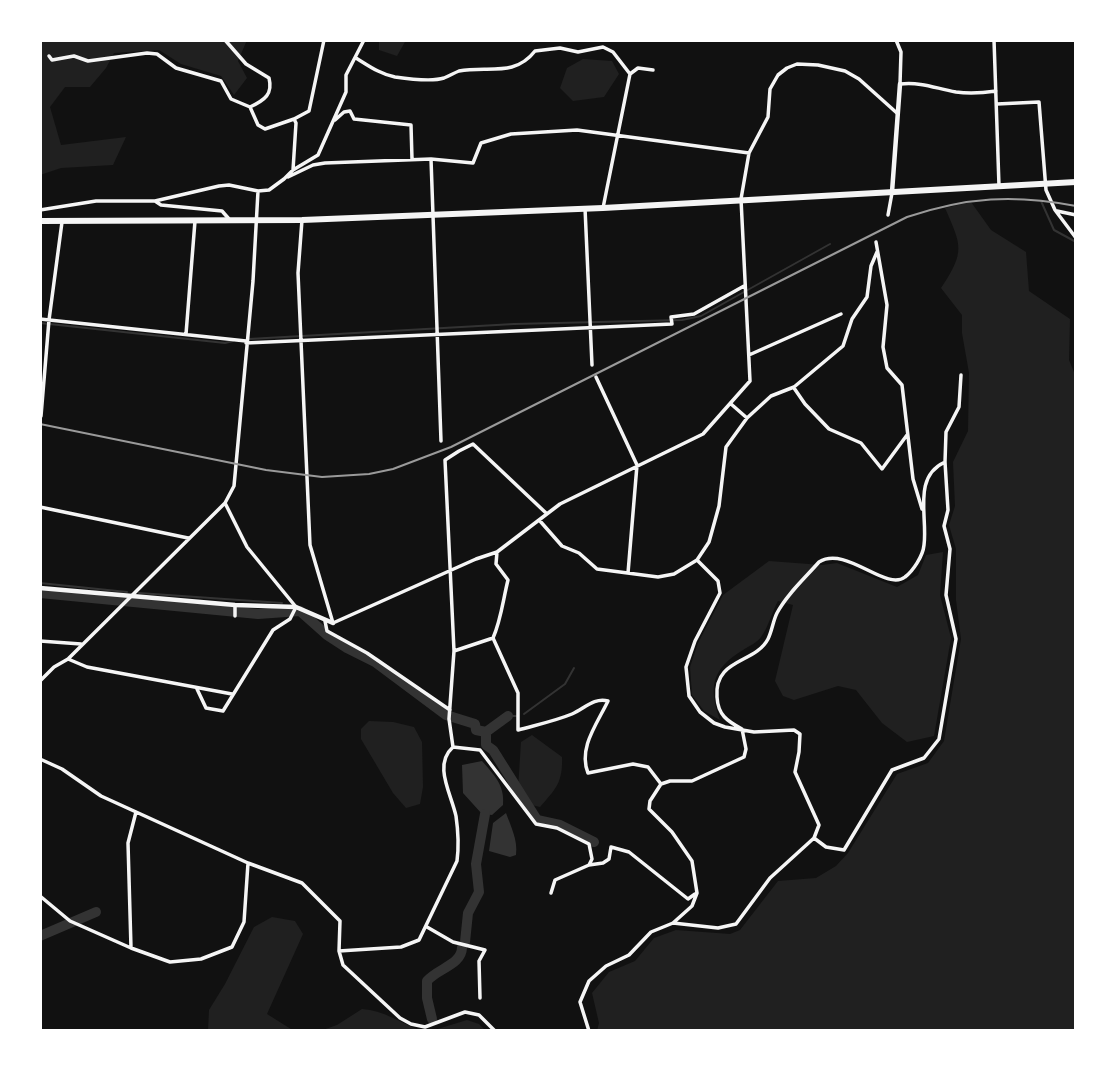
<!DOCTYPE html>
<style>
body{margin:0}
#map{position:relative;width:1116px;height:1071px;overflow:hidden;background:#111;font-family:"Alegreya Sans",sans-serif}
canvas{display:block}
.frame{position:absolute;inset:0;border:42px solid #fff;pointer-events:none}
</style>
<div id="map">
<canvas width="1116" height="1071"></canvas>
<div class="frame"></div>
</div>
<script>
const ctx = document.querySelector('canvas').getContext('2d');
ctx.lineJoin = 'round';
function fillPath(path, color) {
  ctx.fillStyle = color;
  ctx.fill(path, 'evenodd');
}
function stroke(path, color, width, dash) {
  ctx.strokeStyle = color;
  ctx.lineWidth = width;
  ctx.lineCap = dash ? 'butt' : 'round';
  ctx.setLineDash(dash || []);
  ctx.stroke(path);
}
fillPath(new Path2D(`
 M40,40H247L238,61L247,78L234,95L221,76L181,64L159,50L114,53L106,68L90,87H65L50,107L61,145L126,137L113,165L61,168L40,175Z
 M379,40H406L397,56L379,50Z
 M583,59L612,61L619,74L604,97L573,101L560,88L567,68Z
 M971,202L991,230L1026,252L1029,291L1070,319L1069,360L1076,377V1031H917L911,1029L887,1031H597L599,1023L592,993L609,972L635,961L654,938L676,930L730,934L740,930L778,881L816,878L836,866L848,853L897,774L928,763L944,741L961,639L956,600V549L949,525L955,506L953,462L968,431L969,373L962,333V315L941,288C966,251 961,245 945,208Z
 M943,552L940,595L951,638L934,736L907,742L882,723L856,690L838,686L794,700L783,696L775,681L793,605L778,601C772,612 768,628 761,637C758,642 749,646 743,650C712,669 708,686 720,720L704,711L692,695L690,667L698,643L723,595L769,561L822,565L837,563L897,587L918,575L926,555Z
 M369,721L393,722L414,727L422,742L423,787L420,804L406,808L393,793L361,739V729Z
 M532,735L562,757C563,782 556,789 540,807L527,804L518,790L521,742Z
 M272,917L295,921L303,934L267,1014L294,1031H208L209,1010L225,984L254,927Z
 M362,1009C383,1010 401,1023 421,1031H320L337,1025Z
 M467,1020L479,1024L486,1031H431Z`), '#202020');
fillPath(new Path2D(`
 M482,761C494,775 505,785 503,805L492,815L482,814L463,793L462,765Z
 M506,813C511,827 518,840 516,855L510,857L489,851L493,823Z`), '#333');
stroke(new Path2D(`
 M1041,201L1054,230L1076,242
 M40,323L225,343L233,341
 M249,339L514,324L682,320L701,316L830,244
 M40,583L127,592
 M139,593L282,603
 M524,714L565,684L574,668
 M508,716H516`), '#333', 2);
stroke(new Path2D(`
 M40,593L258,614L300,611L327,635L347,648L375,662L446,715L475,724L476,730L486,732V745L493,750L537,820L560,825L594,842
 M486,732L508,716
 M40,936L96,912
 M465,942L468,913L479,892L476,864L485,814
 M432,1019L427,998V981C438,968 462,965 462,947`), '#333', 10);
stroke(new Path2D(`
 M225,40L246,64L269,78C273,94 265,100 250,107
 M896,40L901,52L900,84C923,82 934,88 956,92C969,94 983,93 996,91
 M994,40L999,186
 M49,56L52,60L74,56L88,61L147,53L157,54L176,68L221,81L231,99L250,107L258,125L265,129L294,119L296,123L293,170
 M356,58C369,66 380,74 395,77C409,79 432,82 444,78C449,76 454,73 459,71C487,65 514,78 535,51L560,48L578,52L603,47L613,52L630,74
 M997,104L1039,102L1046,190L1055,210L1076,238
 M294,119L309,111L324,40
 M335,120L344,112L350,111L354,119L411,125L412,159
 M431,159L441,441
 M288,177L313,165L325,163L431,159L473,163L481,143L511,134L577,130L749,153
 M155,201L219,186L229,185L258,191
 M585,208L592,365
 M603,208L630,74L638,68L653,70
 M40,210L96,201H155L161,205L222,211L229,219
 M1057,211L1076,215
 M888,215L892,193
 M302,220L298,273L310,545L333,623L476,559L497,552L560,504L703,434L750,381L741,199L749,153L768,117L770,89L778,75L787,68L797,64L818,65L845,71L859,79L898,114
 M876,242L887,305L883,347L887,368L902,385L913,479L922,509
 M40,319L246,341
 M186,334L195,221
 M246,343L672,324L671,317L694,314L744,286
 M749,355L841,314
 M596,377L637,465L628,573
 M794,388L805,404L829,429L861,443L882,469L907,435
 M731,404L747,418
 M41,416L49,320L62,222
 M945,462L946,432L959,407L961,375
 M40,507L188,538
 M540,521L562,546L579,553L597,569L658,577L674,574L697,560L709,542L719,506L726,447L747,418L771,396L794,387L843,346L852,319L867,297L871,266L877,252
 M235,616V605
 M325,621L327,631L367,653L450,710
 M493,638C501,620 503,600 508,580L496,564L497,552
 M40,641L81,644
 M454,651L493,638L518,693V730C536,725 555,721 572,714C584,709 594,697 608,701C597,724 578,748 588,773L633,764L648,767L661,784
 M68,659L87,667L232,694
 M40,681L54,667L68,659L225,503L234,486L253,281L258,191L269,190L284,179L293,170L318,155L346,92V75L364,40
 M197,689L206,708L223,711L273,630L290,619L296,607L247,547L225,503
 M453,747L480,750L536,824L557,828L589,844L592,859L589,865L555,880L551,893
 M40,759L62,769L101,796L248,863L302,883L340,921L339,951L343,965L400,1018L411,1024L425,1027L465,1012L479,1015L495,1031
 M589,865L603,863L609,859L611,847L629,852L688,899L695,894
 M40,896L70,921L131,948L170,962L201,959L232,947L244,922L248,863
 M673,923L718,928L736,924L770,878L814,838L819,825L795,772L799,752L800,734L794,730L754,732L725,727L714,723L700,712L689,696L686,667L695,641L720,593L718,581L697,560
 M427,927L453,942L485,950L479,961L480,998
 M131,948L128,843L136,812
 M339,951L401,947L419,940L457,861C459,846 458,830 456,816C451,793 433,765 453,747L449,719L454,651L445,460L459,451L473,444L546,513
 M589,1031L580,1002L589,981L606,966L629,955L651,932L673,923L692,906L697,893L692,861L672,832L649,809L650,801L661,784L670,781H692L744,757L746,749L742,729C727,721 718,715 717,697C714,658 755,664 768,639C772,631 773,621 777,613C787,594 805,578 819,562C846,545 886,592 905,577C913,571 923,556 924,545C928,517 912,477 945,462L948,510L944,526L950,549L946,595L956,639L939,739L924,758L892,770L844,850L826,847L814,838`), '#f5f5f5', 3.5);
stroke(new Path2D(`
 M892,192L900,84
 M40,588L235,605L296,607L333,623`), '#f5f5f5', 4.5);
stroke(new Path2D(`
 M40,221L302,220L603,208L1076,182`), '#f5f5f5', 6);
stroke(new Path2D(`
 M40,424L266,470L322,477L369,474L393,469L451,447L907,217C967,197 1014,194 1076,206`), '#9a9a9a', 2);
</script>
